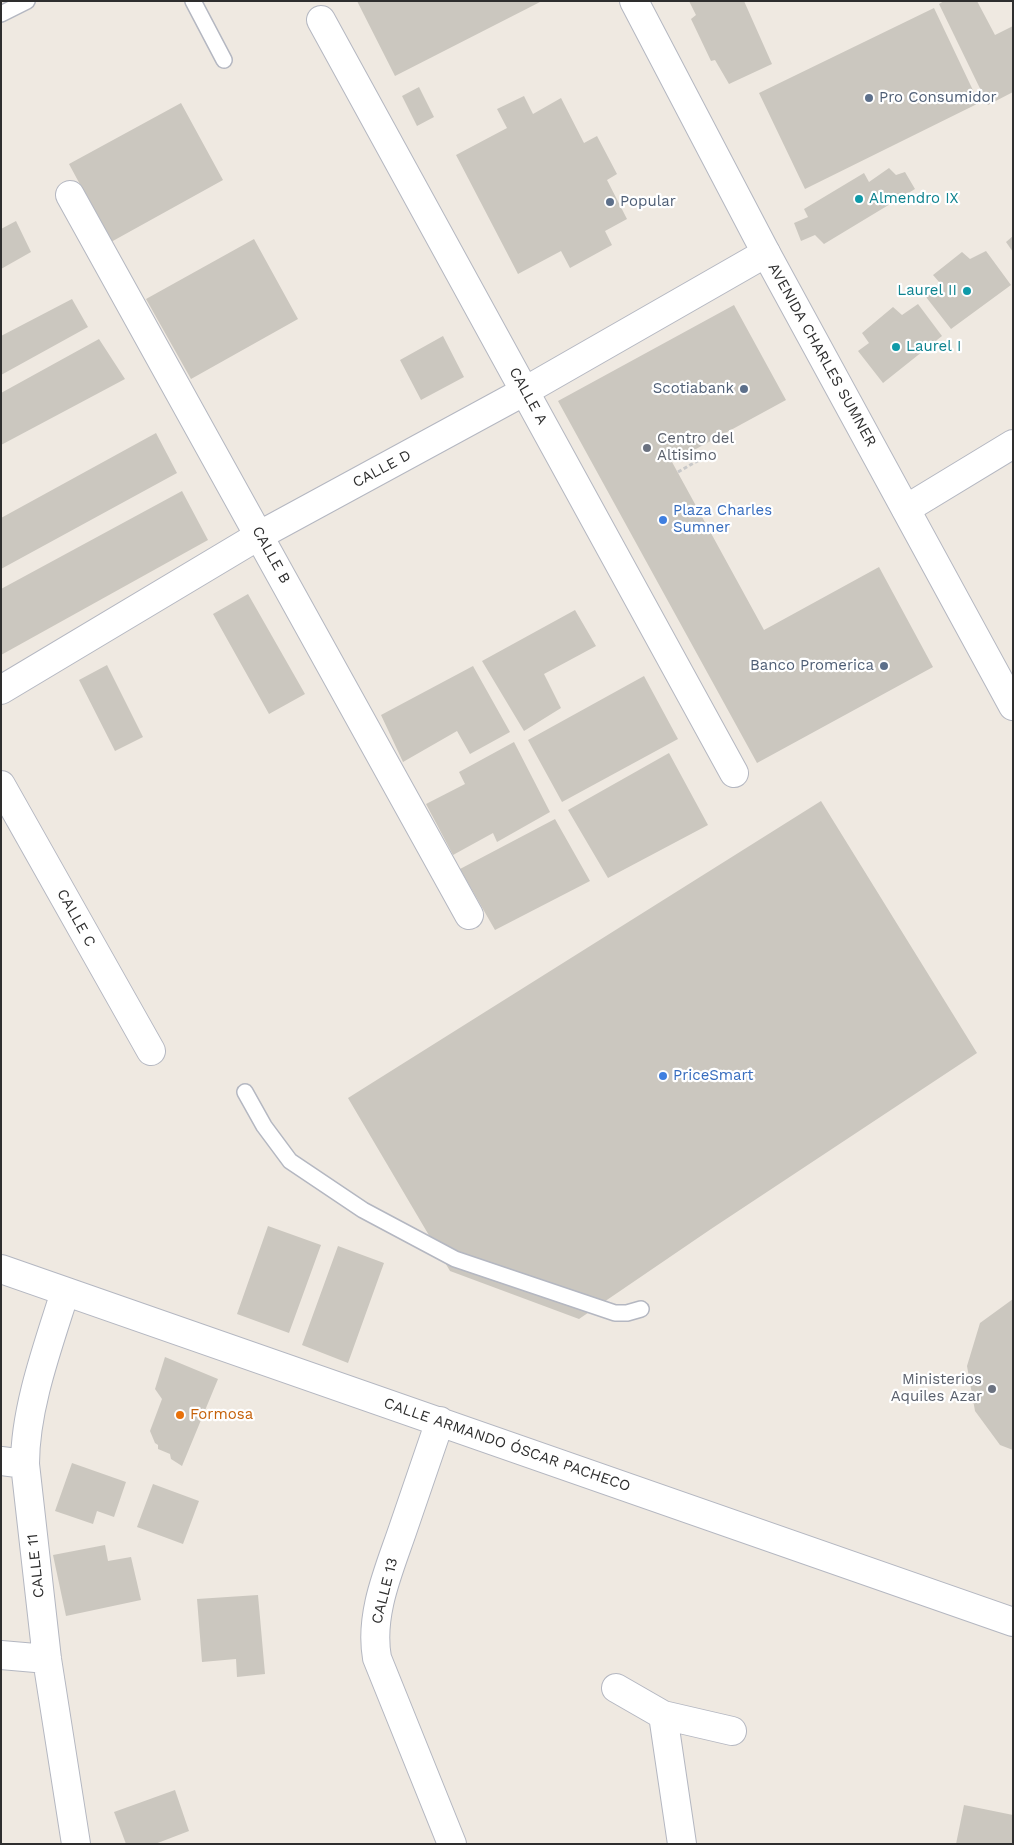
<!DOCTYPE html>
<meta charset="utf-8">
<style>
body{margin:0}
#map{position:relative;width:1014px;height:1845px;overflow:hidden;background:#efe9e1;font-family:"Work Sans",sans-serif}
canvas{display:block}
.frame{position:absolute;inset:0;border:2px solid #2e2e2e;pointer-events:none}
</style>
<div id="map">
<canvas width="1014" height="1845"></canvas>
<div class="frame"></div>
</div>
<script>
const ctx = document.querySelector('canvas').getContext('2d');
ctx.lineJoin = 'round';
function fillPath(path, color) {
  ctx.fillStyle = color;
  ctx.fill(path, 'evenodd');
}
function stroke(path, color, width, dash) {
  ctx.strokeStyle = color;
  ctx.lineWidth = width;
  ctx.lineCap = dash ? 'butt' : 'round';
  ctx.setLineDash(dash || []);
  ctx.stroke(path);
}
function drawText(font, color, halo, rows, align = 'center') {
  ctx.font = font + ' "Work Sans",sans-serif';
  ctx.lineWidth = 4.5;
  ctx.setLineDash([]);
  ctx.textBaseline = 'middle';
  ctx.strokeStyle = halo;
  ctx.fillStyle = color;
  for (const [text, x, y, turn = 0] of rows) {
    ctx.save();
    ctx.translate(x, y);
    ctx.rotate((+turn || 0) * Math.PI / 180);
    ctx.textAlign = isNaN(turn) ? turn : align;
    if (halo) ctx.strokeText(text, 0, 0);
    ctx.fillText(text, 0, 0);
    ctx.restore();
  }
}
fillPath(new Path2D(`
 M357,1H542L395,76Z
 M689,1H744L772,64L729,84L715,60L711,61L691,19L696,15Z
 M944,1H977L995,35L1013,26V92L988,105L939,4Z
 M934,8L979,103L805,189L759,93Z
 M419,87L434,117L417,126L402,96Z
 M524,96L533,114L561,98L584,143L597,136L617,174L607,180L627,219L605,231L612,245L570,268L561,251L518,274L456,155L507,128L497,109Z
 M181,103L223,180L111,242L69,164Z
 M889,168L896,175L905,172L915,189L824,244L815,235L801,241L794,223L808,217L804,209L864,173L869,182Z
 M16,221L31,252L1,269V229Z
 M1013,236V252L1006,242Z
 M254,239L298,319L191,379L146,299Z
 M986,251L1011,285L951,329L926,297L940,283L933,275L962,252L970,259Z
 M72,299L88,327L1,375V336Z
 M918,304L942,336L883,383L858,351L869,343L862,333L893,307L902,315Z
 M734,305L786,400L672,462L764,630L879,567L933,667L757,763L558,401Z
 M443,336L464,377L421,400L400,360Z
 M99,339L125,379L1,445V393Z
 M156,433L177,473L1,569V518Z
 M182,491L208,540L1,655V589Z
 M248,594L305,694L269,714L213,614Z
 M575,610L596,646L544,674L561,708L524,731L482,661Z
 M107,665L143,737L115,751L79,680Z
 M473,666L510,732L470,754L457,731L403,762L381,715Z
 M644,676L678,739L562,802L528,740Z
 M514,742L550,812L497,842L493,833L453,855L426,804L465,784L459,772Z
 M669,753L708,825L608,878L568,810Z
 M821,801L977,1053L711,1229L579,1319L450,1271L348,1098Z
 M555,819L590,881L495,930L460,869Z
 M268,1226L321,1245L289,1333L237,1314Z
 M338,1246L384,1263L348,1363L302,1345Z
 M1013,1299V1450L1000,1445L975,1411L967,1366L980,1323Z
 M165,1357L218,1379L182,1466L171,1459L170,1454L158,1449V1445L155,1443L150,1431L162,1399L155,1389Z
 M72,1463L126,1482L114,1517L97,1511L93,1524L55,1511Z
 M153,1484L199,1501L183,1544L137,1527Z
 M105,1545L108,1561L131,1557L141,1600L66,1616L53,1555Z
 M258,1595L265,1674L237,1677L236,1659L202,1662L197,1599Z
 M175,1790L189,1831L155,1844H126L114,1812Z
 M964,1805L1013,1815V1844H956Z`), '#cbc7bf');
const lane = new Path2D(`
 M193,1L224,60
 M1,14L27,1
 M245,1092L264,1126L290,1161L363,1210L455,1259L615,1313H627L641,1309`);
const street = new Path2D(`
 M321,20L734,773
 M70,195L469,915
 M906,509L1013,444
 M1,690L260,535L525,391L766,253
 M1,785L151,1051
 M1,1269L1013,1622
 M65,1292C48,1346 25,1408 25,1464L47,1659L76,1844
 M440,1421C428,1456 416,1491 404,1526C390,1568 369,1613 377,1658L452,1844
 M1,1461L25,1464
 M1,1655L47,1659
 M616,1688L663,1715L732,1731
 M663,1715L682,1844`);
const secondary = new Path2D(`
 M634,1L766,253L1013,706`);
stroke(lane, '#b4b7c1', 18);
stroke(street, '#b4b7c1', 30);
stroke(secondary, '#b4b7c1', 30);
stroke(new Path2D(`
 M678,472L706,456`), '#c9c9c9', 3, [4, 2.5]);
stroke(lane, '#fff', 15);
stroke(street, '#fff', 28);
stroke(secondary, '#fff', 28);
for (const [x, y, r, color] of [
 [869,98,5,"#5c6f8a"],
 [859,199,5,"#0f9aa8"],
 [610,202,5,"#5c6f8a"],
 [967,291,5,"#0f9aa8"],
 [896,347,5,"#0f9aa8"],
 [744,389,5,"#5c6f8a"],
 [647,448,5,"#6b7280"],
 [663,520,5,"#3f7fe0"],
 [884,666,5,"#5c6f8a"],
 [663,1076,5,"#3f7fe0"],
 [992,1389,5,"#6b7280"],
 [180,1415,5,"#e8710a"]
]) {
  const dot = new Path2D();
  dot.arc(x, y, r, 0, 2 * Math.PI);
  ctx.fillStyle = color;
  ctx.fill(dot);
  stroke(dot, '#fff', 2);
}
drawText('15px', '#4e5e75', '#fff', [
 ["Pro Consumidor",879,98],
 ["Popular",620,202],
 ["Scotiabank",734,389,"right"],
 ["Banco Promerica",874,666,"right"]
], 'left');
drawText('15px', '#0d838f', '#fff', [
 ["Almendro IX",869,199],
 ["Laurel II",957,291,"right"],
 ["Laurel I",906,347]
], 'left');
drawText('15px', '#2e2e2e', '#fff', [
 ["AVENIDA CHARLES SUMNER",822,355,61],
 ["CALLE A",528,396,61],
 ["CALLE D",382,469,-28],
 ["CALLE B",271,555,61],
 ["CALLE C",76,918,61],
 ["CALLE ARMANDO ÓSCAR PACHECO",507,1445,19],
 ["CALLE 11",36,1566,-96],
 ["CALLE 13",385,1591,-76]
]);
drawText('15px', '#5b616d', '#fff', [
 ["Centro del",657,439],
 ["Altisimo",657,456],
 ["Ministerios",982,1380,"right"],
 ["Aquiles Azar",982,1397,"right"]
], 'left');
drawText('15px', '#366cbe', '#fff', [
 ["Plaza Charles",673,511],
 ["Sumner",673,528],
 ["PriceSmart",673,1076]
], 'left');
drawText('15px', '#c56008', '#fff', [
 ["Formosa",190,1415]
], 'left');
</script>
